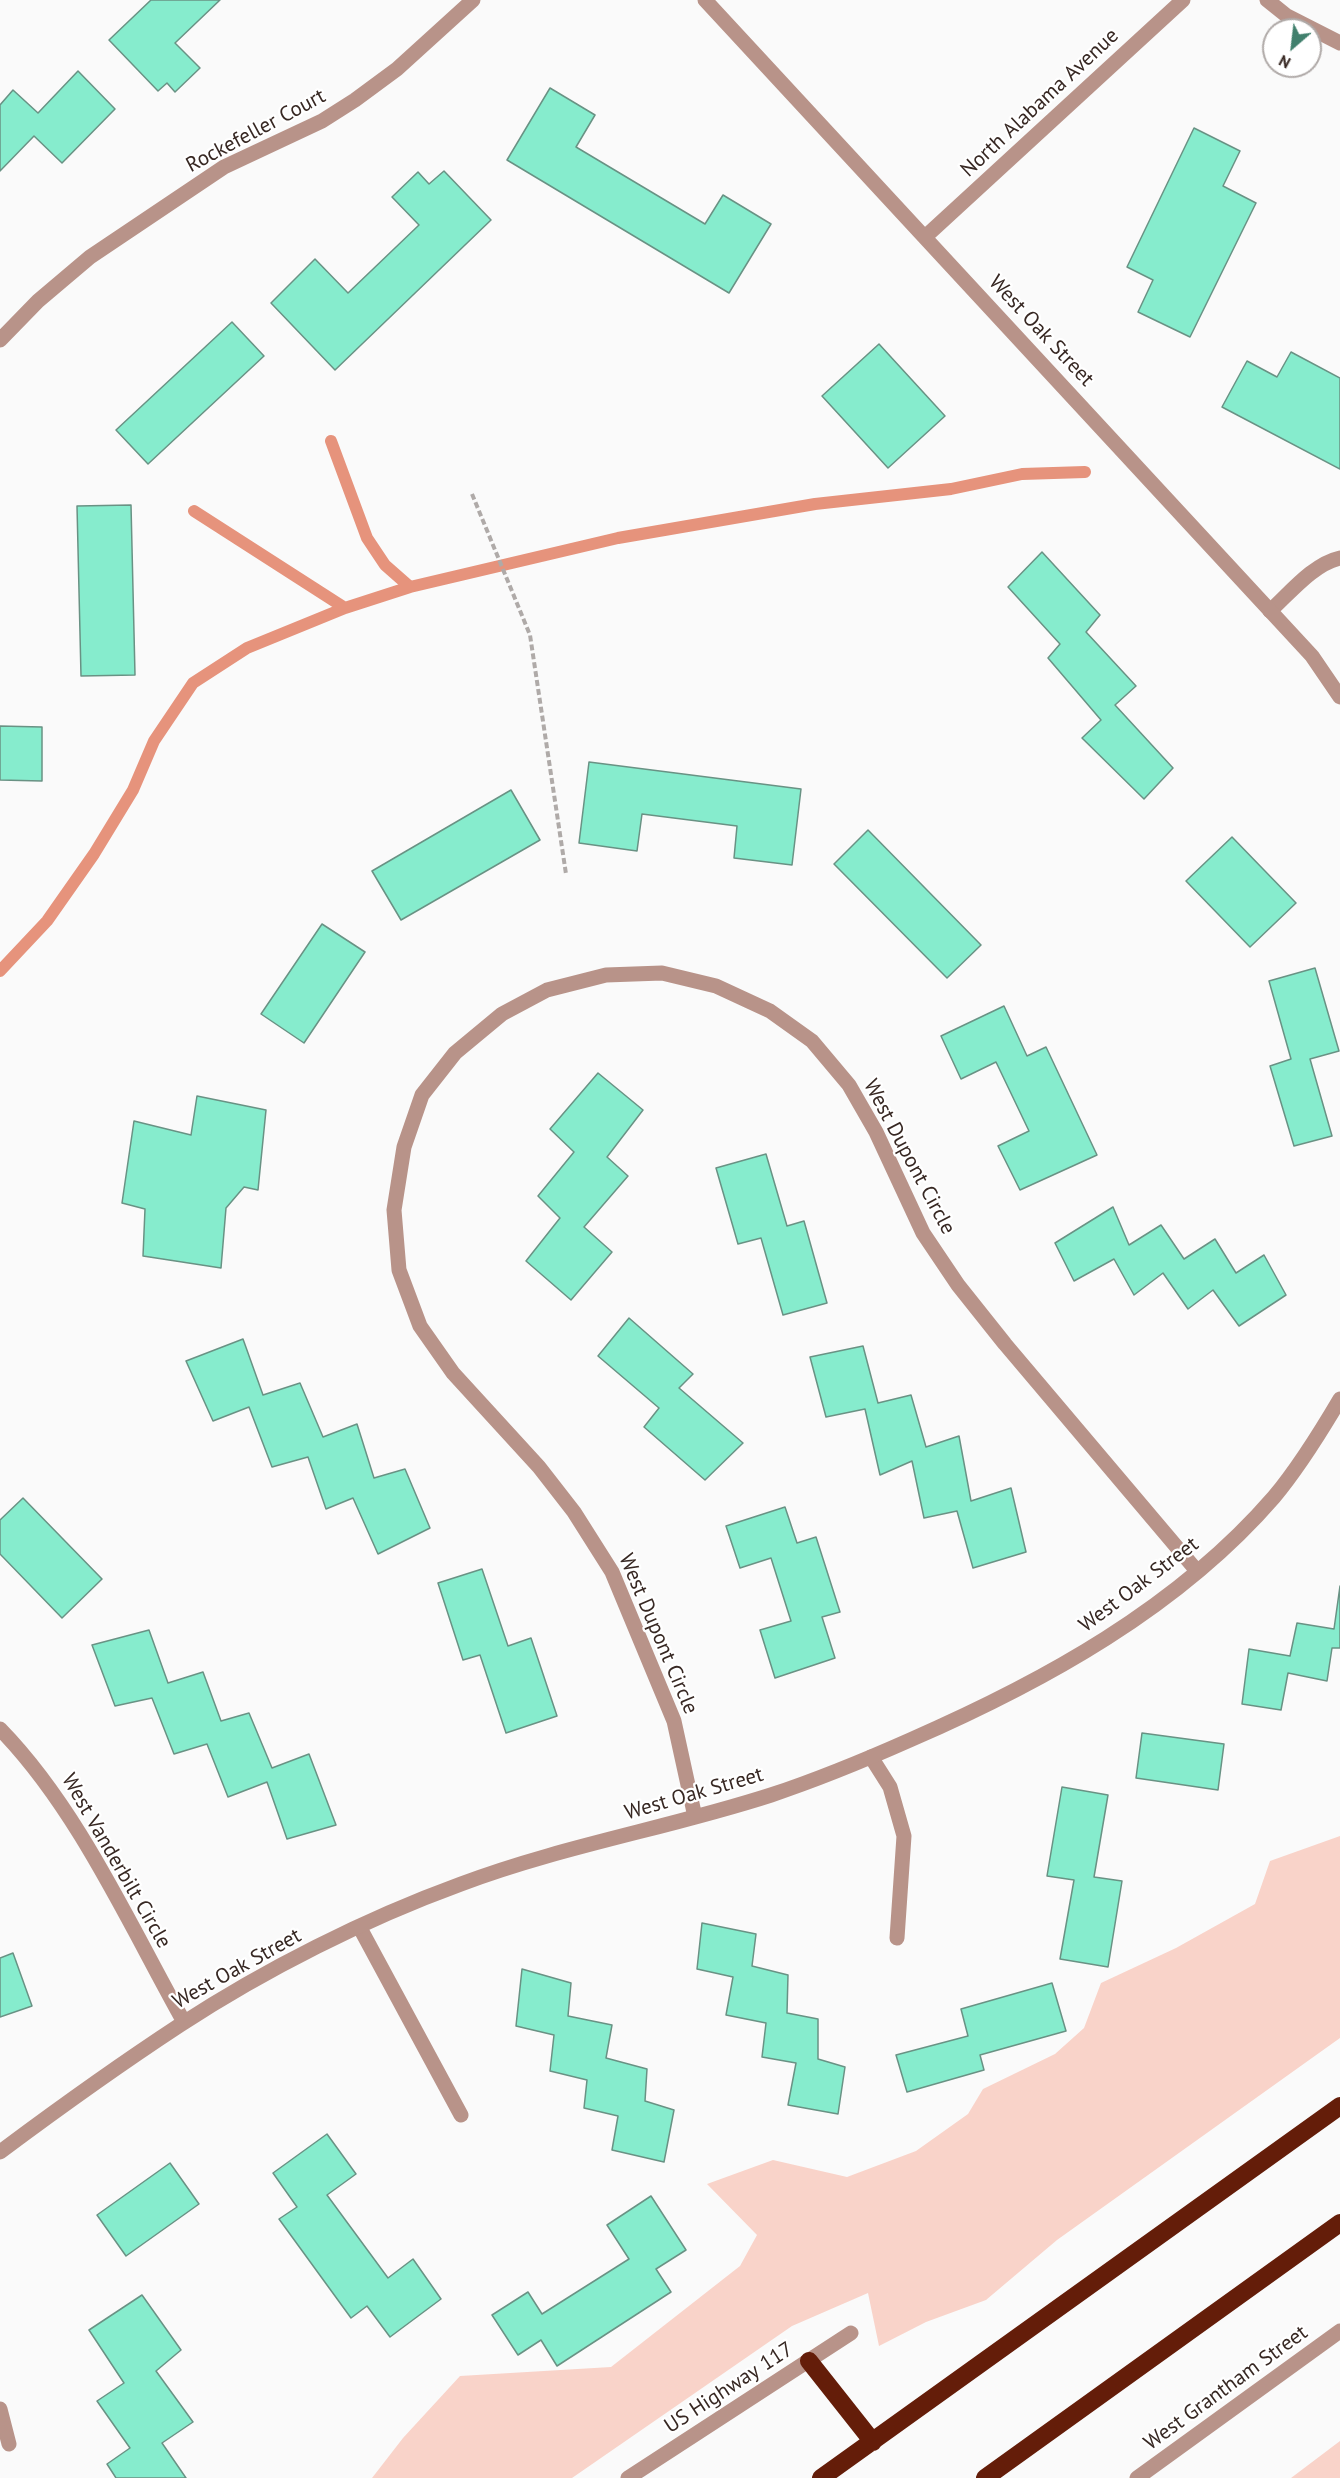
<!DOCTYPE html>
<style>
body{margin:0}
#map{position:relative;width:1340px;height:2478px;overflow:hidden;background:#fafafa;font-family:"PT Sans",sans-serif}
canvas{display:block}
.north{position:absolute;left:1262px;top:18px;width:60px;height:60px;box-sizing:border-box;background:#fff;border:2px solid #afa9a7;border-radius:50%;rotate:208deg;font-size:16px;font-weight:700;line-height:24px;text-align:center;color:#372823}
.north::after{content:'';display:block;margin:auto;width:21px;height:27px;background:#41806d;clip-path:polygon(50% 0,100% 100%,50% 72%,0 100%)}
</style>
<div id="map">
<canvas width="1340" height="2478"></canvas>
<div class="north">N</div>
</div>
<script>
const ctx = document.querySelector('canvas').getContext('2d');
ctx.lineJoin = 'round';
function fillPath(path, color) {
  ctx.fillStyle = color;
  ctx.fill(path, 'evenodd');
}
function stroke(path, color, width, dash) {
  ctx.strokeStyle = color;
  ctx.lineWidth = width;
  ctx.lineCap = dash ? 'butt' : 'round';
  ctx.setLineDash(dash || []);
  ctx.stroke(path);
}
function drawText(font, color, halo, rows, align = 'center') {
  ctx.font = font + ' "PT Sans",sans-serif';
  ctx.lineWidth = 4.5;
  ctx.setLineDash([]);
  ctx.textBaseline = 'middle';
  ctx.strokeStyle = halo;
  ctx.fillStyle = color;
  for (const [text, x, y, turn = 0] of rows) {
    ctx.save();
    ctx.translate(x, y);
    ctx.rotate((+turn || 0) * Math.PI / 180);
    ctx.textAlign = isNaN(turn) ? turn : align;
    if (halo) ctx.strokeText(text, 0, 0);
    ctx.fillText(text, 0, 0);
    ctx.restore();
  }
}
fillPath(new Path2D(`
 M1340,1836V2038L1057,2240L986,2300L926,2322L879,2346L868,2293L792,2326L572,2478H372L403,2438L460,2376L611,2367L740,2266L757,2235L707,2184L773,2160L847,2177L916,2151L968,2114L983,2089L1055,2054L1084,2028L1101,1983L1176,1948L1255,1904L1270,1861Z
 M1340,2441V2478H1291Z`), '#f9d3c9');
stroke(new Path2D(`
 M331,441L367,538L385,565L410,587
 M194,511L345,608
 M0,971L47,921L94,854L133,790L154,741L193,683L247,648L345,608L410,587L618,538L815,504L951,489L1022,474L1085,472`), '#e6937c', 12);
const building = new Path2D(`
 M151,0H220L175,43L200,68L175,92L167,83L158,91L109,40Z
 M78,71L115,109L62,163L34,136L0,171V105L13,90L38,113Z
 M550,88L595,115L576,147L705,224L723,195L771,224L729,293L507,160Z
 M1194,128L1240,151L1223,186L1256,203L1190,337L1138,312L1153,280L1127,267Z
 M444,171L491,220L335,370L271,303L315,259L348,293L419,225L392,197L418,172L429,184Z
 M232,322L264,356L148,464L116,430Z
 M879,344L945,416L888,468L822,396Z
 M1291,352L1340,378V469L1222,407L1247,361L1277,377Z
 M131,505L135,675L81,676L77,506Z
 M1042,552L1100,615L1086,632L1136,686L1115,705L1173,768L1144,799L1082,738L1101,720L1048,658L1060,644L1008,587Z
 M0,726L42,727V781L0,780Z
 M589,762L801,789L792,865L734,858L737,826L642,814L637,851L579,843Z
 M511,790L540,840L401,920L372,871Z
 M868,830L981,945L947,978L834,864Z
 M1232,837L1296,903L1250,947L1186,881Z
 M322,924L365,952L304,1043L261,1014Z
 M1315,968L1339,1051L1310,1059L1332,1136L1294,1146L1270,1066L1291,1059L1269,981Z
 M1004,1006L1027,1056L1046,1047L1097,1155L1020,1190L998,1146L1029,1131L996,1062L961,1079L941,1036Z
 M598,1073L643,1110L607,1157L628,1176L584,1227L612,1252L571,1300L526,1261L560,1218L538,1196L574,1152L550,1129Z
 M197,1096L266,1110L258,1190L244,1187L226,1208L221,1268L143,1256L145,1209L122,1203L134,1121L191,1135Z
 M766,1154L787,1226L804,1221L827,1303L783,1315L761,1238L738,1244L716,1168Z
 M1113,1207L1129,1245L1161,1225L1184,1259L1215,1239L1236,1273L1264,1255L1286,1295L1239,1326L1213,1290L1188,1309L1163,1273L1134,1295L1114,1259L1074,1281L1055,1243Z
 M629,1318L693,1374L679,1388L743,1443L705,1480L644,1427L659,1408L598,1356Z
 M243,1339L263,1395L300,1383L323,1437L357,1424L374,1478L405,1469L430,1528L378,1554L353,1498L326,1509L308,1457L272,1467L249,1407L213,1421L186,1361Z
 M863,1346L878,1403L911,1395L926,1447L959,1436L971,1501L1011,1488L1026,1552L973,1568L957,1511L924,1518L912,1461L880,1475L865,1409L826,1417L810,1357Z
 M23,1498L102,1579L62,1618L0,1554V1520Z
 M785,1507L797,1543L816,1537L840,1612L822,1617L835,1658L775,1678L760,1630L791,1621L771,1558L740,1568L726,1526Z
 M482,1569L508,1646L531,1638L557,1716L506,1733L480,1655L463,1660L438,1583Z
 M1340,1586V1648H1332L1327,1681L1288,1673L1281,1710L1242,1704L1249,1649L1290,1656L1297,1623L1334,1629Z
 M149,1630L168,1683L203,1672L221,1721L249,1713L272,1768L309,1754L336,1825L287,1839L267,1782L228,1797L207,1744L174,1754L152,1698L115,1706L92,1645Z
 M1142,1733L1224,1744L1218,1790L1136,1778Z
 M1062,1787L1108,1795L1094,1877L1122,1881L1108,1967L1060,1959L1074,1880L1047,1876Z
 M702,1923L756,1934L752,1966L788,1975L787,2013L818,2019V2059L845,2067L838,2114L788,2105L796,2063L762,2057L766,2023L726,2015L733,1977L697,1969Z
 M13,1953L32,2006L0,2017V1958Z
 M522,1969L571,1983L568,2016L612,2025L606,2058L647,2069L645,2101L674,2110L664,2162L612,2150L618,2116L584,2108L587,2080L550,2071L554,2035L516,2026Z
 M1052,1983L1066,2031L980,2055L984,2070L907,2092L896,2055L968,2036L961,2009Z
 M327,2134L356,2174L327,2195L388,2278L413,2259L441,2299L390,2337L367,2306L351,2318L279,2219L297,2207L273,2173Z
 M170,2163L199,2204L126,2256L97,2215Z
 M651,2196L686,2250L656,2269L671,2292L557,2366L541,2340L518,2355L492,2315L528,2292L542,2314L629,2259L607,2225Z
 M142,2295L181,2350L156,2371L193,2422L162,2443L186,2478H116L107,2464L130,2448L97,2401L124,2383L89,2330Z`);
fillPath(building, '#86eccd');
stroke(building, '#699284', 1.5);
stroke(new Path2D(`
 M472,494L530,635L566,874`), '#afaaa8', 4, [6, 3]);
stroke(new Path2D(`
 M1267,0L1287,16L1340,43
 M1270,611C1290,593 1313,564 1340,558
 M871,1757L890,1787L904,1836L897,1938
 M360,1928L461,2115
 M0,2409L9,2444`), '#b89389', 15);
stroke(new Path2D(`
 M705,0L1312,656L1340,697
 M925,237L1183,0
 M0,340L38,301L90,257L224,167L322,121L355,100L397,69L473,0
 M0,1729C78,1809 129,1924 184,2022
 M695,1817L674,1721L612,1572L574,1512L539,1467L453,1373L420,1326L399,1270L394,1210L404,1147L422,1095L455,1053L502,1014L547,990L606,975L662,973L716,986L770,1011L812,1041L849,1085L876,1132L923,1233L958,1285L1005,1344L1197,1571
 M0,2152C59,2108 119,2065 180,2025C266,1969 365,1919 461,1884C562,1846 669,1828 771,1795C819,1779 865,1760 910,1740C1043,1682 1178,1608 1274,1497C1299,1467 1320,1433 1340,1399
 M628,2478L851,2333
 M1137,2478L1340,2331`), '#b89389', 15);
stroke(new Path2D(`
 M809,2361L873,2442
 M821,2478L1340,2106
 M985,2478L1340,2223`), '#641d09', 18);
drawText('21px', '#372823', '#fff', [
 ["North Alabama Avenue",1040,103,-43],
 ["Rockefeller Court",256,131,-28],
 ["West Oak Street",1041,331,47],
 ["West Dupont Circle",909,1157,62],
 ["West Oak Street",1139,1585,-37],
 ["West Dupont Circle",658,1634,67],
 ["West Oak Street",694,1794,-16],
 ["West Vanderbilt Circle",116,1861,60],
 ["West Oak Street",237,1969,-29],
 ["US Highway 117",729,2388,-33],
 ["West Grantham Street",1226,2388,-36]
]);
</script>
